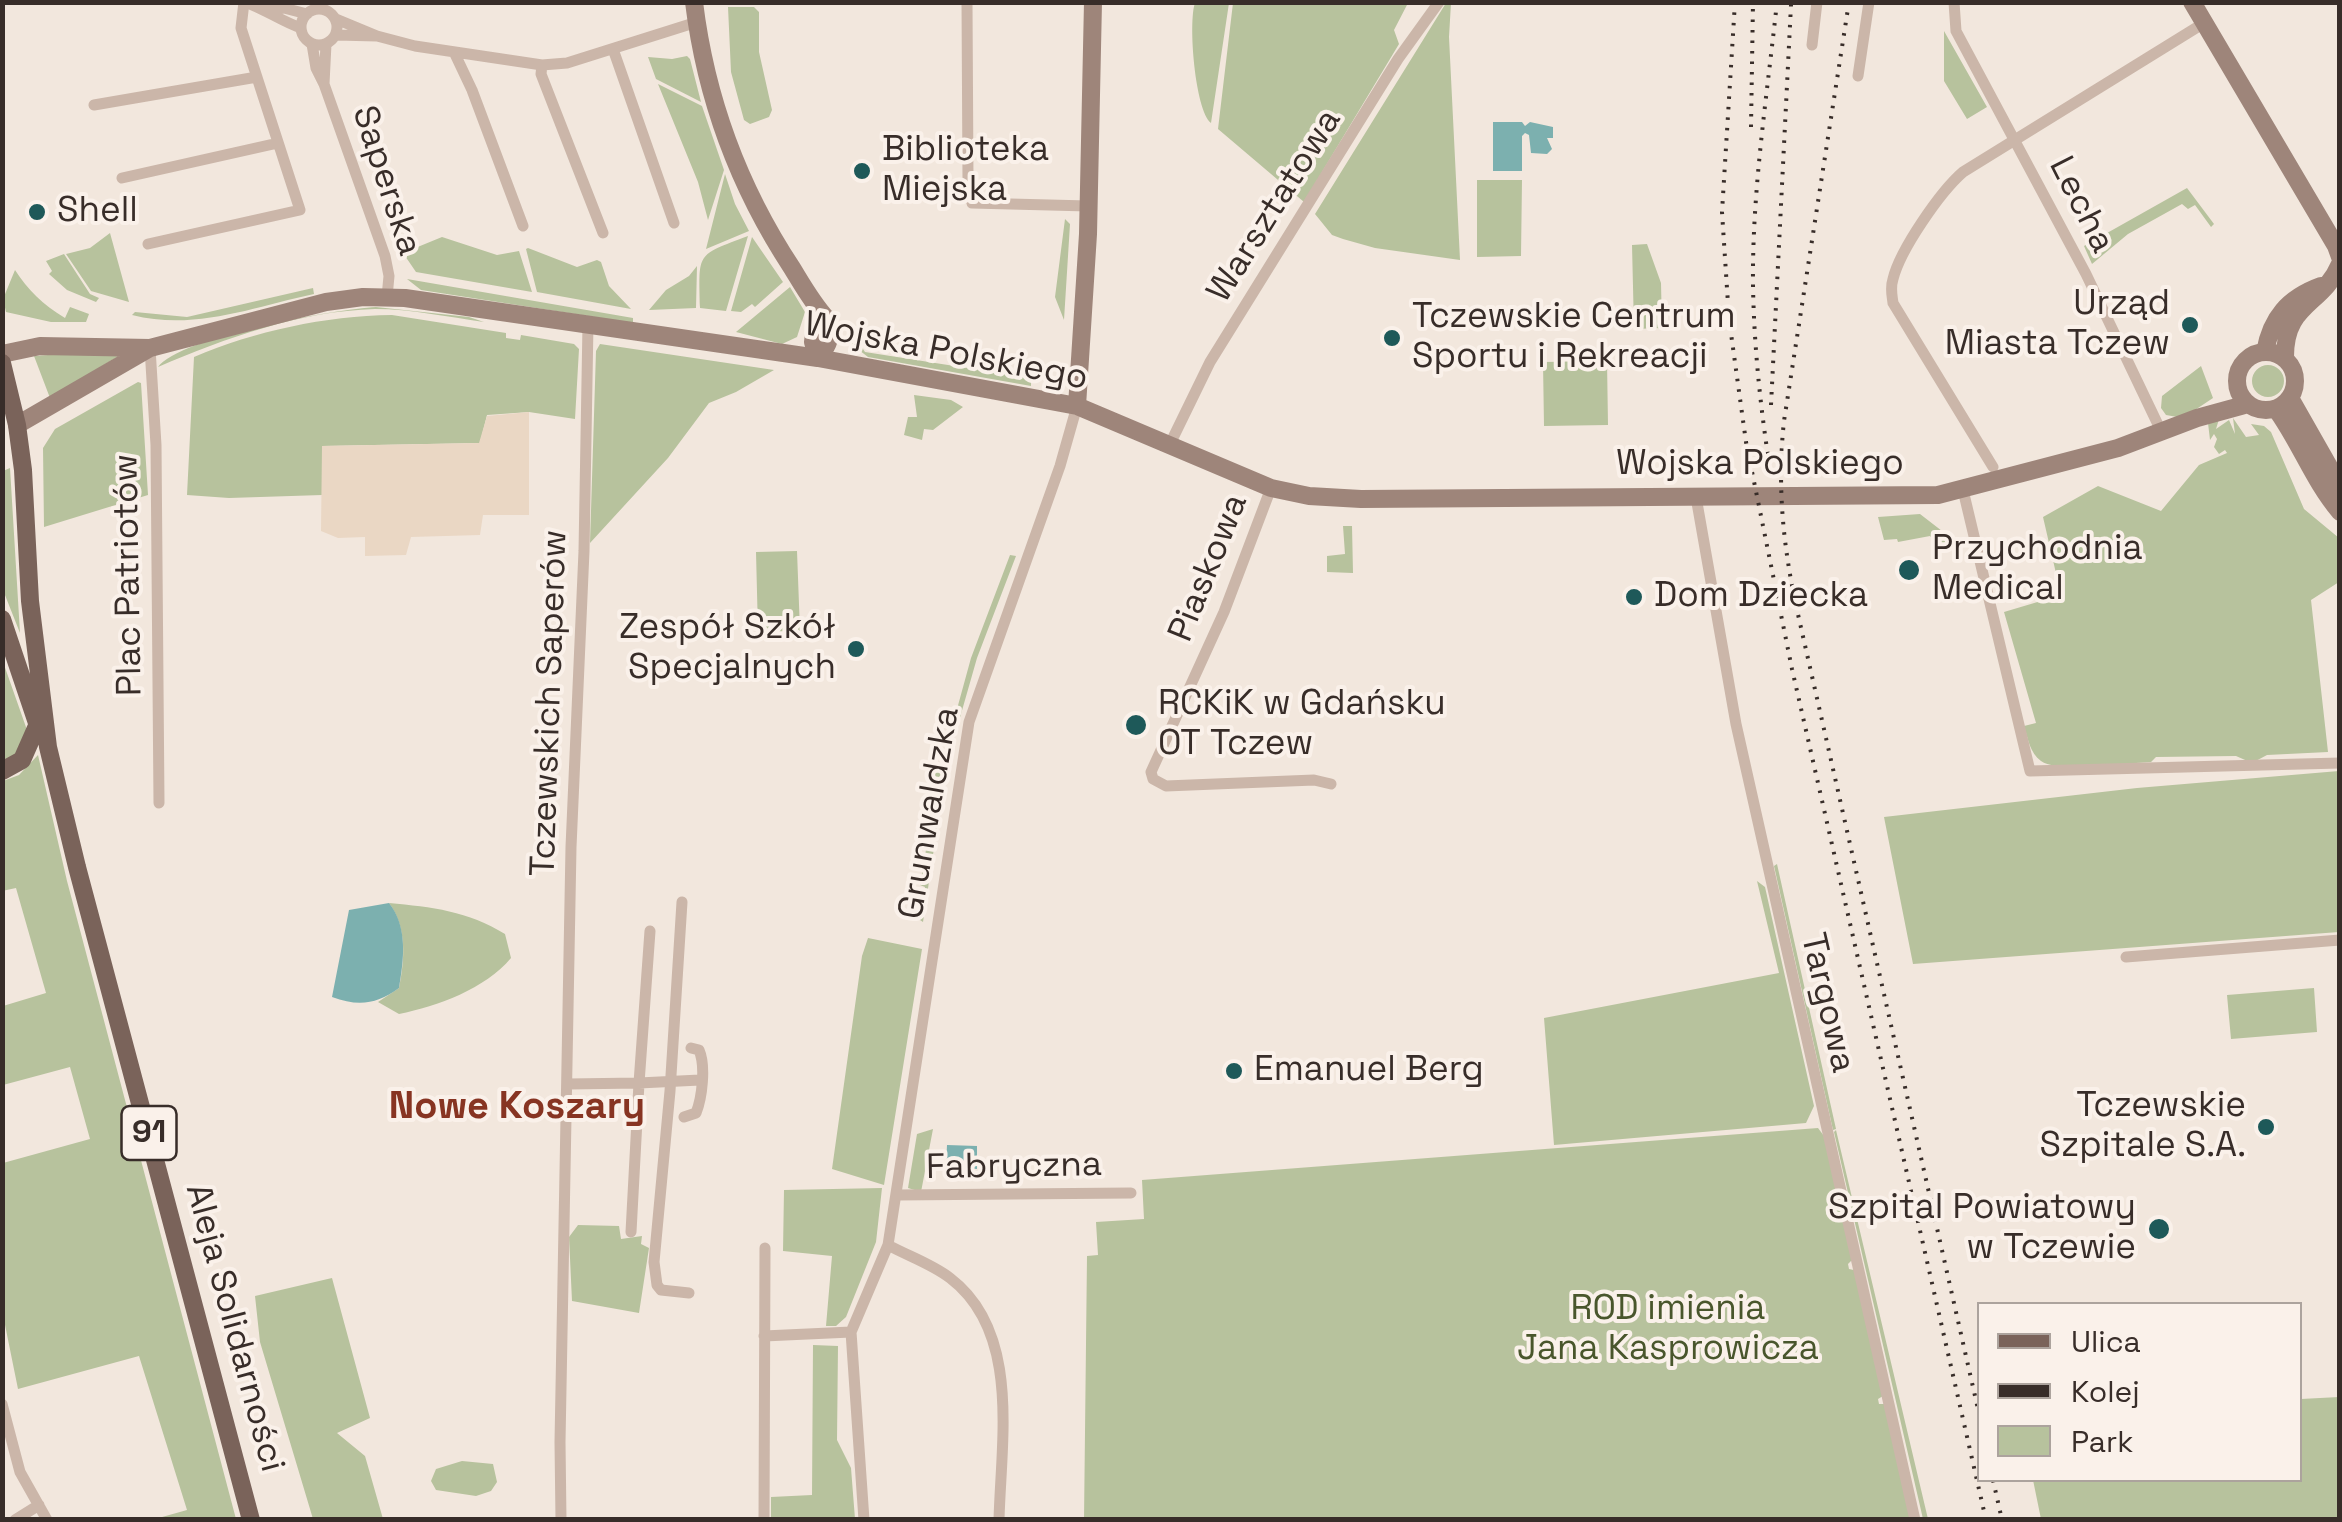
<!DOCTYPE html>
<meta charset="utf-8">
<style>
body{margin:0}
#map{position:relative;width:2342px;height:1522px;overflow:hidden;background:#f2e7dd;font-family:"Space Grotesk",sans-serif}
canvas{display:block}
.frame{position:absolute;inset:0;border:5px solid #382d29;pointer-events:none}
.legend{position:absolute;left:1977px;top:1302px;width:325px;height:180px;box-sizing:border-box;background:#faf1ea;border:2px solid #aca39d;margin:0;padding:12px 18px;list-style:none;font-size:30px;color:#382d29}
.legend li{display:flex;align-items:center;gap:20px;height:50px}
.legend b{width:50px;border:2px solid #aca39d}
</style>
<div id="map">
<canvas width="2342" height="1522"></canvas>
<div class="frame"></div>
<ul class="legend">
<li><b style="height:12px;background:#7a635a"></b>Ulica</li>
<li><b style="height:12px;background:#382d29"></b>Kolej</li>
<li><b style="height:28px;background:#b7c29d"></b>Park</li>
</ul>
</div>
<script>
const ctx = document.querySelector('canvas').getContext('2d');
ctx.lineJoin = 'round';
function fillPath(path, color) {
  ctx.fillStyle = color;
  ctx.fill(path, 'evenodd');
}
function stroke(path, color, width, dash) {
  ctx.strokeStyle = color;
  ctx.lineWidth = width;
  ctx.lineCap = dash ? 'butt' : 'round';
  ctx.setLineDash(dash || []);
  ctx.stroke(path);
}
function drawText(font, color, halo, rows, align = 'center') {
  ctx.font = font + ' "Space Grotesk",sans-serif';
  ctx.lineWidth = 8;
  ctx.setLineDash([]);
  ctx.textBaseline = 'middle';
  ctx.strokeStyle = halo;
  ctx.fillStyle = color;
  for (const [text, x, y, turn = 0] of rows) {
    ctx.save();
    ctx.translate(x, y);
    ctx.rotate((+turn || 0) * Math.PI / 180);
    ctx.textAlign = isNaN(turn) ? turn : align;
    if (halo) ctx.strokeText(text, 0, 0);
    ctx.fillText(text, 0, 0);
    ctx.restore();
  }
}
fillPath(new Path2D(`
 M1195,3H1229L1211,123C1195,110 1188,22 1195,3Z
 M1233,3H1408L1394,30L1399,44L1304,202L1218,129Z
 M1446,3H1451L1449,37L1460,260L1375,248L1343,239L1332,235L1315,214Z
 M728,7H754L759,12V52L772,110L769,117L750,124L744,120L731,72Z
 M1944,31L1987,107L1967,119L1944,81Z
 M687,56L690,59L701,102L656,79L648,57L672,59Z
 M658,84L702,106L724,170L708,220L698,182Z
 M725,174L735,204L749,231L706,249Z
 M1477,180H1522L1521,256L1477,257Z
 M2187,188L2214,224L2211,227L2195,205L2188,209L2182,204L2128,234L2092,264L2084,246Z
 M1065,219L1070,224L1064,320L1055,297Z
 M110,233L129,302L91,291L66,254L90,248Z
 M748,236L726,311L700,308C699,252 695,256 748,236Z
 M442,237L497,255L519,251L532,292L416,272L403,253Z
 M752,237L783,282L755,307L752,304L741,312L731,311Z
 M1647,244L1661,283L1662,328L1634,329L1632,245Z
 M528,248L577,267L597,260L601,262L609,286L631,309L537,292L526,249Z
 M64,254L90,294L99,298L96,302L67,290L49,274L52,271L46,261Z
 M697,266L696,308L649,310L666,290L689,276Z
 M15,270C28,290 42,304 65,318L70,307L89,314L86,322H51L6,312L3,299Z
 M407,279L633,318V323L421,290Z
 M790,287L805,312L797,337L782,344L736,332Z
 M313,288L314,294C253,307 195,331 132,315L135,312L187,317Z
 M376,307L469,317L484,322C448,317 411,309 375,309C300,311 226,338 158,367C180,337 336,309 376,307Z
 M392,315L506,333V338L520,340L521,335L574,344L579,349L575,419L529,412L487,415L480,443L322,446V495L229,498L187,495L194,357C255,331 325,316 392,315Z
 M846,340L859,343L865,352L1031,378V386L868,357Z
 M600,344L774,370L736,392L709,403L668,458L590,543L596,351Z
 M130,349L50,398L34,356Z
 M1607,361L1608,425L1544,426L1543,362Z
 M2252 381a16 16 0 1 1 32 0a16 16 0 1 1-32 0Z
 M2201,366L2213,398L2183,418L2166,415L2161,408L2162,396Z
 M138,382L141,383L148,495L44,527L43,448L55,429Z
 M914,395L951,400L963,407L933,430L924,429L922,440L904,435L908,417H917Z
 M2220,416L2216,429L2229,420L2235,434L2233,418L2246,437L2259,435L2251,424L2264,426L2271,432L2304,509L2339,538V582L2311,600L2328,752L2267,755L2252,763L2236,756L2156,757L2151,762C2126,763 2060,774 2041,761C2030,753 2028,739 2024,726L2036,723L2004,612L2061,595L2043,517L2098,486L2161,511L2199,465L2227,453L2225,450L2219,454L2214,447L2217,439L2214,434L2210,440L2208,423Z
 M10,468L20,633L3,590V471Z
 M1920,514L1942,531L1949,532L1954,548L1934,556V541L1930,536L1898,542L1897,539L1884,540L1878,517Z
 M1343,526H1352L1353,573L1327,572V556L1345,554Z
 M797,551L800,631L758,632L756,552Z
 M1010,555L1016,556L977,658L959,721L954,720L971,658Z
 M2,659L27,730L22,749L2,764Z
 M38,755L67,881L236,1519H155L187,1510L139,1356L18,1389L3,1315V1163L90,1139L70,1067L3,1085V1006L46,993L16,888L2,891L3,781L19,775Z
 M937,762L943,764L941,773L945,774L923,922L920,920L925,887L920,885L930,826L922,823Z
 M2339,771V932L1913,964L1884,817L2137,788Z
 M1777,864L1836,1129L1833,1130L1774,866Z
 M1757,881L1765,887L1814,1106L1806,1123L1554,1145L1544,1018L1779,973Z
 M389,903C432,907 468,911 505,934L511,958C485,989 438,1006 399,1014L378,1002L399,988C405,959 407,927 389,903Z
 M868,938L922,949L884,1185L832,1169L862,956Z
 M2314,988L2317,1032L2231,1039L2227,995Z
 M1818,1128L1824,1136L1852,1260L1848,1264L1849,1269L1854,1270L1883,1396L1878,1399L1879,1404H1885L1912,1519L1084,1520L1087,1256L1098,1255L1096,1222L1144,1219L1142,1180Z
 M933,1129L921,1192L908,1188L917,1134Z
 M1836,1130L1928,1519H1923L1834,1132Z
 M882,1188L876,1242L846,1317L836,1326H826L832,1256L783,1251L784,1190Z
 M578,1225L619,1226L621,1239L642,1236L641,1244L649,1248L639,1313L572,1301L569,1237Z
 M332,1278L370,1418L337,1433L365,1456L383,1519H313L260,1342L255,1296Z
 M813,1345L838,1346L837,1440L851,1468L855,1519H771V1497L812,1495Z
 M2339,1397V1519H2041L2033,1480H2300L2301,1399Z
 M462,1461L493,1464L497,1482L491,1491L476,1496L436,1490L431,1481L436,1469Z`), '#b7c29d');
fillPath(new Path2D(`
 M529,412V515H483L480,535L411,537L406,555L365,556V537L338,538L321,531L322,446L479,443L487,416Z`), '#ead7c4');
fillPath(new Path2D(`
 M1493,122H1522L1525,126L1530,122L1553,127V138H1547L1552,149L1547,154L1531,153L1529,135L1525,133L1522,136V171H1493Z
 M389,903C408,927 404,959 399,988C377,1004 359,1007 332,997L349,910Z
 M947,1145L977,1146V1169L946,1167Z`), '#7cb0af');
stroke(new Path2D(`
 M245,2C265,9 281,21 301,28
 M967,2L968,181L972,203L1088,206
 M1954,2L1956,31L2086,274L2162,433
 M301 27a18 18 0 1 1 36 0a18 18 0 1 1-36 0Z
 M266,9L284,8L307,14
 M336,19L377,36L415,46L542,65L567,63L697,22
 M336,35L377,36
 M312,44L316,68L324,84L385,256L389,276L387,297
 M1812,45L1817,2
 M613,49L674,223
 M454,52L472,90L523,226
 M542,65L541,74L603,233
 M1858,76L1869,2
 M324,84L326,44
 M94,105L257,77
 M122,178L278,143
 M148,244L300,210L241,28L244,2
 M150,348L156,445L159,803
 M1170,444L1210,362L1398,59L1439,2
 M1993,467L1893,303C1892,295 1890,288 1893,279C1900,250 1940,192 1963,172L2204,23
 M1271,488L1224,612L1151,772L1153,779L1166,786L1314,780L1331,784
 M1963,490L2030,771L2340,763
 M1696,497L1736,724L1915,1520
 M682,902L670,1091L654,1262L657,1285L661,1290L689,1293
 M2126,957L2340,940
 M568,1084L639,1083L650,931
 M684,1117L696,1113C702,1098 706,1066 699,1050L691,1048
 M897,1195L1131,1193
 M631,1232L639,1083L700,1080
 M888,1245C908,1256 932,1264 950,1278C1021,1332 1001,1440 999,1520
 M764,1336L851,1332
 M2,1404L20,1472L47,1520
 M15,1520L39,1505
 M561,1520L560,1442L571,847L584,551L588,324
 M764,1520L765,1248
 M864,1520L851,1332L888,1245L969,722L1060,466L1077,406`), '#cbb6a9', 11);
stroke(new Path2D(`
 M694,2C706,100 738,186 792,268C803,286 813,304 827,319C833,335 829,345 818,358
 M2192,2L2336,246L2340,257
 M817,308L813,342L818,358
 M2237 381a29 29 0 1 1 58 0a29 29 0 1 1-58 0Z
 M2265,352C2271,318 2288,298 2321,286
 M2,354L40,346L150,348L326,302L363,297L405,298L818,358L1077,406L1271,488L1309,496L1361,499L1938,495L2118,448L2197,418L2248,404
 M2285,359C2284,302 2322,307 2340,264
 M2290,398L2340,486
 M1077,406L1088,234L1093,2
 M2276,409C2300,442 2313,480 2340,512
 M17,425L150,348`), '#9e857a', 18);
stroke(new Path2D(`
 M2,363L17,425L23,470L30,601L48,747L77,867L251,1520
 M2,619L39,729
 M2,771L22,760L37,726`), '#7a635a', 18);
stroke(new Path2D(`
 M1735,2L1722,212L1729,319L1746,442L1792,669L1986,1520
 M1849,2L1784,421C1777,486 1783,546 1797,610L1980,1418
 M1751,127L1753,2
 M1771,405L1791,5
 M1771,475C1761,413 1754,349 1753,285C1752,191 1767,96 1777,2
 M1993,1480L2002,1520`), '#382d29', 4, [2.5, 8]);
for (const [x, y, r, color] of [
 [862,171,10,"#1e5959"],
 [37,212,10,"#1e5959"],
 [2190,325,10,"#1e5959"],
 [1392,338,10,"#1e5959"],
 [1909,570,12,"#1e5959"],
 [1634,597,10,"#1e5959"],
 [856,649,10,"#1e5959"],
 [1136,725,12,"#1e5959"],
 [1234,1071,10,"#1e5959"],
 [2266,1127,10,"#1e5959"],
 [2159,1229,12,"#1e5959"]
]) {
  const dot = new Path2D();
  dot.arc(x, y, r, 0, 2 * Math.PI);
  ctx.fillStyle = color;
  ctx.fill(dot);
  stroke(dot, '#faf1ea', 4);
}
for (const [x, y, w] of [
 [149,1133,55]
]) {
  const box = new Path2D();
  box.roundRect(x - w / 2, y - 27, w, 54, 8);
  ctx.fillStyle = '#faf1ea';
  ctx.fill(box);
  stroke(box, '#382d29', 2.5);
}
drawText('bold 32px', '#382d29', null, [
 ["91",149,1133]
]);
drawText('35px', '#382d29', '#faf1ea', [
 ["Biblioteka",882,151],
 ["Miejska",882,191],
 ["Shell",57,212],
 ["Urząd",2170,305,"right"],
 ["Miasta Tczew",2170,345,"right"],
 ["Tczewskie Centrum",1412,318],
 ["Sportu i Rekreacji",1412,358],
 ["Przychodnia",1932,550],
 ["Medical",1932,590],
 ["Dom Dziecka",1654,597],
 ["Zespół Szkół",836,629,"right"],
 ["Specjalnych",836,669,"right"],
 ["RCKiK w Gdańsku",1158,705],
 ["OT Tczew",1158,745],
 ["Emanuel Berg",1254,1071],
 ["Tczewskie",2246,1107,"right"],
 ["Szpitale S.A.",2246,1147,"right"],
 ["Szpital Powiatowy",2136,1209,"right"],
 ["w Tczewie",2136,1249,"right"]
], 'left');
drawText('35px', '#382d29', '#faf1ea', [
 ["Saperska",386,181,72],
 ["Lecha",2081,205,63],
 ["Warsztatowa",1275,206,-58],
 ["Wojska Polskiego",946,352,11],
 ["Wojska Polskiego",1760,465],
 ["Piaskowa",1209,568,-68],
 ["Plac Patriotów",129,575,-91],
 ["Tczewskich Saperów",550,703,-88],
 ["Grunwaldzka",930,813,-80],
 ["Targowa",1827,1003,77],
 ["Fabryczna",1014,1167,-1],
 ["Aleja Solidarności",234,1328,75]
]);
drawText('35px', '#49562c', '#faf1ea', [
 ["ROD imienia",1668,1310],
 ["Jana Kasprowicza",1668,1350]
]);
drawText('bold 38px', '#873422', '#faf1ea', [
 ["Nowe Koszary",517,1108]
]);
</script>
